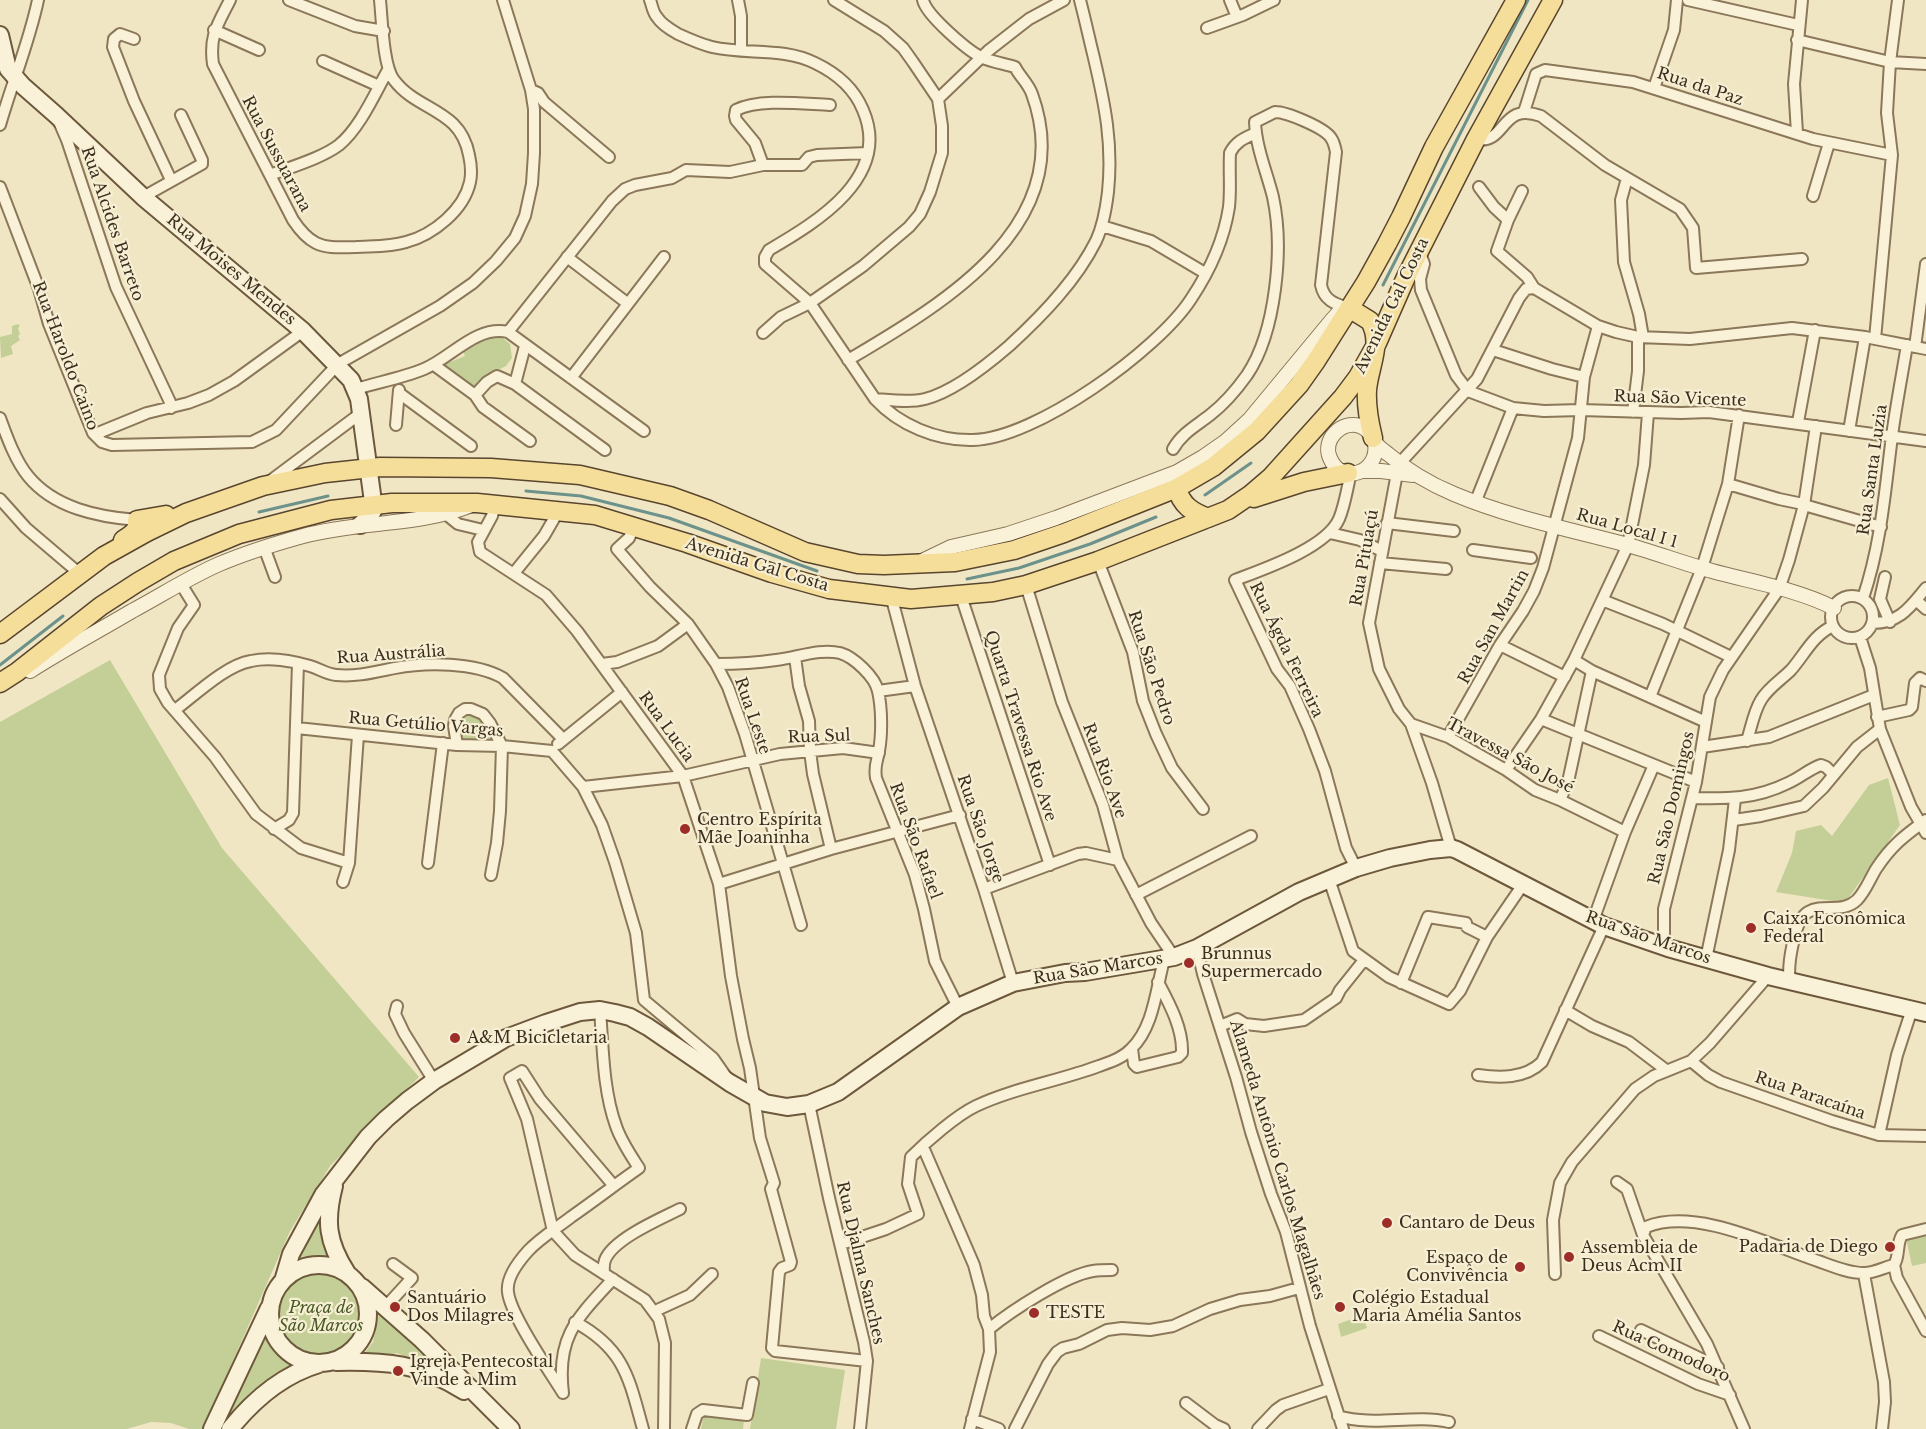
<!DOCTYPE html>
<meta charset="utf-8">
<style>
body{margin:0}
canvas{display:block;background:#f0e6c4}
</style>
<canvas width="1926" height="1429"></canvas>
<script>
const ctx = document.querySelector('canvas').getContext('2d');
ctx.lineJoin = 'round';
function fillPath(path, color) {
  ctx.fillStyle = color;
  ctx.fill(path, 'evenodd');
}
function stroke(path, color, width, dash) {
  ctx.strokeStyle = color;
  ctx.lineWidth = width;
  ctx.lineCap = dash ? 'butt' : 'round';
  ctx.setLineDash(dash || []);
  ctx.stroke(path);
}
function drawText(font, color, halo, rows, align = 'center') {
  ctx.font = font + ' "Libre Baskerville",serif';
  ctx.lineWidth = 4.5;
  ctx.setLineDash([]);
  ctx.textBaseline = 'middle';
  ctx.strokeStyle = halo;
  ctx.fillStyle = color;
  for (const [text, x, y, turn = 0] of rows) {
    ctx.save();
    ctx.translate(x, y);
    ctx.rotate((+turn || 0) * Math.PI / 180);
    ctx.textAlign = isNaN(turn) ? turn : align;
    if (halo) ctx.strokeText(text, 0, 0);
    ctx.fillText(text, 0, 0);
    ctx.restore();
  }
}
fillPath(new Path2D(`
 M18,324L20,326L18,328L20,334L18,336L20,340L11,346L13,354L1,358L0,337L12,334V326Z
 M499,335L510,344L512,358L506,366L488,375L474,389L443,365L465,356L462,349L478,339Z
 M110,660L222,848L419,1077L330,1166L290,1231L203,1429H189L171,1423L151,1422L127,1429H0V722Z
 M465,713L476,714L484,722L492,740L463,739L457,730L462,715Z
 M1888,778L1900,825L1845,903L1776,892L1792,853L1796,831L1821,825L1832,836L1869,785Z
 M324,1204L335,1263L312,1262L289,1271Z
 M1926,1233V1263L1912,1266L1906,1238Z
 M277 1317a44 44 0 1 1 88 0a44 44 0 1 1-88 0Z
 M379,1313L395,1322L446,1373L397,1353L381,1357L363,1355L373,1342Z
 M1363,1315L1367,1328L1341,1337L1338,1324Z
 M266,1333C271,1347 281,1359 294,1365L230,1417H227Z
 M761,1358L845,1370L836,1429H750Z
 M704,1415L744,1420L743,1429H701Z`), '#c4cf97');
stroke(new Path2D(`
 M1383,285L1528,0
 M526,491L581,496L669,518L817,571
 M1205,495L1251,463
 M259,512L328,496
 M967,579L1019,568L1090,544L1156,517
 M0,665L63,616`), '#6c928b', 3);
const minor = new Path2D(`
 M230,0C218,24 209,35 213,64L293,220C299,229 306,238 316,243C328,249 343,247 356,247C372,246 390,247 406,242C433,235 464,210 470,182C472,173 471,164 469,155C460,108 418,112 394,80C383,66 382,19 380,0
 M289,0L355,26L384,31
 M650,0C652,5 653,13 657,17C661,24 671,30 678,34C689,39 700,44 712,47C746,55 783,47 815,63C836,73 854,88 863,110C892,177 817,222 769,250L765,257V264L810,303L875,399C899,425 937,441 973,440C1035,439 1158,350 1191,299C1209,272 1224,240 1229,207C1231,189 1229,171 1230,153C1236,141 1245,138 1256,133
 M738,0L741,16V49
 M1230,0L1237,17
 M1688,0L1798,25
 M1207,28L1243,15L1274,0
 M214,30L259,50
 M134,39L120,34L114,39L113,47L134,101L171,180
 M1797,40L1890,62L1926,64
 M323,61L379,86
 M1654,88L1674,30L1677,0
 M531,90L538,93L544,102L609,157
 M938,99L988,51L1029,19L1064,0
 M1524,112L1536,74L1545,70L1633,82L1813,139L1892,155
 M60,124L67,140L116,287L170,402L171,408
 M0,125C12,83 29,43 38,0
 M1797,133L1794,84L1802,0
 M1476,139C1507,145 1500,101 1541,116L1605,165L1680,209L1693,228L1696,268L1802,259
 M763,165L755,143L736,120L735,116L736,110C759,98 804,104 830,105
 M270,175C291,167 322,158 339,145C360,128 375,93 388,70
 M1627,178L1621,200L1624,262L1639,314L1643,337
 M0,187L39,289L49,324L93,433L102,442L112,445L252,442L276,430L338,364L440,306L473,283L496,261L515,238L525,216L532,184L534,153V109L531,90L503,0
 M1479,187L1494,207L1508,220
 M1522,191L1508,220L1497,251L1527,277L1534,288L1598,326L1616,332L1638,337L1690,339L1792,328L1865,337L1926,349
 M1813,196L1829,143
 M143,197L202,164V160L181,115
 M1102,226L1151,241L1205,273
 M1419,250L1424,264L1420,279L1421,290L1456,375L1468,391L1513,408L1544,411L1581,410L1681,413L1709,412L1926,441
 M567,257L627,303
 M508,332L612,201L625,189L635,185L672,178L686,170L730,172L763,165H802L809,157L817,155L868,153
 M763,333L781,317L810,303L863,266L909,227L920,214L930,192L942,153V126L938,99L913,62L903,48L884,31L834,0
 M1875,339L1892,155L1887,113L1890,62L1898,0
 M1915,347L1926,264
 M1493,350L1552,369L1584,377
 M848,360C941,305 1080,225 1032,94C1028,83 1020,77 1015,67C1005,64 993,62 983,58C969,52 926,15 923,0
 M434,365L475,395L483,407L530,441
 M571,378L664,257
 M515,384L605,450
 M356,389C379,382 402,378 424,369C451,358 476,325 508,332L644,431
 M399,393L471,446
 M475,395L487,382L497,376L515,384L525,346
 M875,399C891,400 909,403 925,399C953,392 987,365 1009,346C1042,316 1076,281 1096,241C1103,226 1106,209 1108,192C1113,144 1105,105 1094,58C1089,38 1085,19 1080,0
 M1633,412L1638,371V337
 M0,418C7,437 15,460 28,476C54,508 98,517 137,520
 M1798,422L1815,330
 M396,425L399,390
 M1849,431L1865,337
 M97,437L98,433L147,413L188,403L209,395L234,381L303,331
 M1173,449C1182,433 1196,426 1210,415C1223,405 1237,389 1247,375C1276,332 1284,248 1273,197C1267,173 1256,147 1255,122L1275,112C1287,112 1325,128 1331,138C1334,142 1335,147 1336,152L1321,285C1324,300 1334,304 1349,308
 M1399,464L1477,379L1519,298L1526,289L1534,288
 M1351,473C1347,488 1345,505 1339,519C1326,548 1264,569 1235,580L1277,669L1290,686L1309,729L1325,771L1346,848L1356,868
 M1397,473L1369,623L1379,669L1399,709L1411,724L1432,783L1451,848
 M270,481L361,413
 M1728,484L1779,499L1803,504
 M0,499L26,528L80,574
 M1475,503L1513,408
 M495,504L492,516L478,542L480,552L546,595L577,631L683,776L719,884L731,976L743,1039L750,1068L760,1138L774,1183L771,1189L791,1262L790,1265L782,1268L779,1272L772,1348L775,1351L867,1361
 M1804,505L1881,527
 M447,515L458,524L483,530
 M1387,523L1454,531
 M634,527L629,538L617,549L650,587L688,624L716,664L728,687L745,734L801,925
 M1330,533L1360,540L1382,551
 M264,547L275,577
 M1473,550L1531,558
 M1098,561L1133,652L1143,701L1156,734L1172,768L1203,809
 M1380,563L1446,569
 M514,573L544,536L559,510
 M1885,577L1880,599L1890,622
 M181,584L194,605L178,628L159,675L160,689L168,703L215,757L256,814L301,848L349,863
 M1026,585L1062,702L1103,805L1118,860L1151,923L1174,957
 M1831 617a21 21 0 1 1 42 0a21 21 0 1 1-42 0Z
 M961,596L1050,865
 M889,597L893,603L915,686L984,889L1013,983
 M1863,598C1881,545 1885,491 1892,436C1896,406 1902,375 1907,345
 M1602,600L1663,624L1731,657
 M1916,600L1926,609
 M1873,623C1900,623 1910,607 1926,588
 M1860,637L1870,668L1880,729L1911,807L1926,833
 M1500,645L1565,677
 M795,657L799,686L809,721L810,751L813,774L831,849
 M1574,660L1592,671L1706,722
 M602,664L617,662L658,646L688,624
 M716,664C736,664 756,663 776,660C796,658 820,648 840,653C854,657 875,677 878,691C882,709 882,734 879,751C877,763 874,765 876,778L915,875L924,909L935,961L958,1007
 M878,691L915,686
 M1650,697L1702,568L1728,484L1739,415
 M175,710C195,695 226,665 251,661C269,657 293,661 310,666C320,669 326,674 336,675C357,677 375,672 395,668C426,662 475,662 503,678L563,739
 M1877,717L1909,710L1912,707L1915,683L1920,678L1926,681
 M1541,719L1696,782
 M1411,724L1448,737L1506,770L1535,790L1560,800L1625,832
 M297,728L457,745L502,746L552,751
 M1448,737L1500,645L1523,611L1534,591L1543,568L1578,438L1584,377L1598,326
 M1747,741C1751,728 1754,711 1761,700C1768,688 1781,680 1791,670C1805,654 1813,635 1833,626
 M558,744L622,692
 M457,745L454,726L455,720L459,713L465,709H471L483,714L490,723L502,746L500,811L497,843L491,875
 M1702,747L1769,737L1874,695
 M552,751L583,787L602,825L615,862L636,933L644,1000L713,1058L727,1078
 M1506,770L1541,719L1574,660L1628,545L1644,465L1648,413
 M583,787L683,776L780,754L843,748L879,753
 M1692,798C1727,799 1756,799 1788,783C1800,778 1809,769 1821,765L1826,767L1834,775
 M1560,800L1568,782L1592,671
 M1734,820L1761,816L1804,806L1823,788L1857,747L1880,729
 M274,829L289,820L293,813L298,664
 M428,863L443,743
 M1329,879L1353,951L1389,977L1449,1004L1460,991L1487,937L1524,883
 M343,882L349,863L358,735
 M719,884L831,849L960,815
 M984,889L1078,854L1086,853L1118,860
 M1136,895L1251,836
 M1593,921L1625,832L1654,765
 M1664,947V909L1696,782L1710,697L1723,670L1779,589L1789,560L1804,505L1816,426
 M1197,948L1203,974L1236,1077L1251,1132L1271,1194L1286,1232L1310,1326L1343,1429
 M1706,959L1729,850L1735,799
 M1790,982C1787,967 1794,920 1808,912C1824,903 1842,914 1857,900C1865,892 1870,879 1876,869C1891,846 1904,836 1926,820
 M1401,983L1428,917L1466,923L1467,927L1487,937
 M397,1006L395,1014L404,1033L434,1081
 M600,1010C603,1048 603,1090 616,1126C621,1141 630,1154 639,1168C616,1184 594,1201 571,1217C557,1228 540,1238 528,1251C519,1261 506,1278 508,1292C510,1314 550,1372 563,1393C556,1337 577,1318 613,1279
 M1565,1010L1592,1026L1629,1042L1666,1070
 M1220,1026L1237,1019L1245,1024L1264,1026L1304,1020L1336,998L1340,990L1364,960
 M1132,1049L1134,1064L1137,1067L1178,1057L1182,1053C1183,1028 1169,1003 1158,982
 M1691,1061L1708,1075L1721,1082L1832,1121L1879,1135L1926,1136
 M1478,1075C1499,1078 1525,1079 1542,1062L1604,926
 M809,1104L829,1198L864,1342L867,1361L860,1429
 M1879,1135L1897,1055L1912,1009
 M923,1147L974,1265L982,1295L984,1316L989,1329L990,1352L970,1429
 M1617,1182L1627,1189L1643,1235
 M614,1186L540,1099L522,1071L510,1078L527,1119L553,1231L575,1255L645,1300L659,1319L665,1343L664,1429
 M841,1244L886,1229L918,1214L908,1184L911,1157C927,1141 957,1115 976,1106C1014,1088 1059,1081 1099,1066C1110,1062 1123,1058 1131,1049C1154,1027 1156,989 1164,960
 M1894,1265L1897,1278L1926,1331
 M1894,1265C1900,1256 1896,1245 1902,1235L1926,1229
 M604,1274C604,1270 603,1265 605,1260C613,1239 660,1219 680,1209
 M1555,1274L1553,1220L1560,1183L1572,1162L1635,1089L1654,1076L1691,1061L1710,1043L1768,976
 M1864,1274L1884,1382L1885,1402L1882,1429
 M655,1311L690,1295L712,1274
 M392,1313L390,1302L412,1278L393,1264
 M575,1322C625,1349 629,1379 643,1429
 M989,1329C1011,1311 1066,1275 1093,1271C1099,1270 1106,1270 1112,1270
 M1641,1330L1718,1367
 M1599,1336L1698,1384L1730,1395
 M1186,1403L1215,1425L1224,1429
 M1338,1416C1375,1427 1412,1414 1449,1422
 M972,1419L999,1429
 M692,1429L697,1414L703,1410L747,1415L753,1383
 M1015,1429L1048,1364L1057,1352L1063,1348L1079,1344L1107,1330L1122,1328L1150,1330L1173,1326L1210,1309L1240,1300L1270,1296L1299,1288
 M1258,1429L1276,1410L1283,1405L1329,1389
 M1744,1429L1707,1344L1643,1235L1646,1227C1696,1207 1770,1245 1818,1261C1832,1266 1848,1273 1863,1273C1872,1274 1885,1267 1894,1265`);
const tertiary = new Path2D(`
 M1375,443C1380,473 1341,486 1330,458C1322,440 1341,420 1360,426C1368,429 1371,435 1375,442C1378,447 1384,451 1388,454C1409,472 1430,484 1454,494C1509,517 1567,529 1624,544C1654,552 1682,563 1712,571C1752,582 1796,589 1834,608
 M1364,471H1381L1413,475
 M922,561L951,547L1008,534L1056,518L1177,472L1203,457L1226,441L1249,420L1331,321L1339,312L1344,310
 M30,671C63,650 98,631 132,611C160,596 188,578 217,565C245,553 274,544 303,536C357,521 418,526 469,506`);
const secondary = new Path2D(`
 M0,35L8,69L23,86L56,115L143,197L303,331L351,380L359,399L374,509L370,516L360,525
 M334,1186C325,1221 327,1242 347,1273
 M270 1314a49 49 0 1 1 98 0a49 49 0 1 1-98 0Z
 M283,1281L291,1254L323,1195L368,1137L386,1119L407,1101L434,1081L506,1038L546,1023L580,1012L600,1010L615,1013L630,1017L648,1027L730,1083L765,1103L787,1107L809,1104L838,1092L958,1007L1013,983L1065,973L1085,972L1174,957L1197,948L1299,892L1356,868L1390,858L1430,850L1451,848L1457,850L1604,926L1668,948L1768,976L1926,1013
 M362,1287L422,1340L511,1429
 M336,1362C386,1361 420,1363 464,1391
 M212,1429L269,1308
 M230,1429C254,1399 282,1375 319,1364`);
const primary = new Path2D(`
 M1349,308L1370,321C1383,344 1369,366 1367,390C1366,407 1369,422 1373,438
 M1177,488C1181,505 1192,512 1208,518
 M1254,498L1304,482L1348,473
 M123,540C130,535 139,531 137,520L166,515
 M0,634L104,556L147,532L186,513L263,486L325,473L380,467L491,468L580,475L670,496L709,510L805,552L858,564L884,565L955,562L1014,550L1064,533L1177,488L1213,467L1257,431L1299,385L1316,361L1366,282L1387,244L1401,217L1434,147L1516,0
 M0,683L17,672L101,606L138,582L174,561L239,534L331,510L392,503H477L595,515L687,543L772,573L829,589L911,599L993,592L1026,585L1098,561L1228,510L1250,495L1271,477L1343,397L1358,377L1377,343L1406,277L1476,139L1553,0`);
stroke(minor, '#8b7759', 14);
stroke(tertiary, '#8b7759', 16);
stroke(secondary, '#6d583c', 20);
stroke(primary, '#59452e', 21);
stroke(minor, '#faf2d8', 10);
stroke(tertiary, '#faf2d8', 14);
stroke(secondary, '#faf2d8', 16);
stroke(primary, '#f4de9a', 18);
for (const [x, y, r, color] of [
 [685,829,6,"#9d2e27"],
 [1751,928,6,"#9d2e27"],
 [1189,963,6,"#9d2e27"],
 [455,1038,6,"#9d2e27"],
 [1387,1223,6,"#9d2e27"],
 [1890,1247,6,"#9d2e27"],
 [1569,1257,6,"#9d2e27"],
 [1520,1267,6,"#9d2e27"],
 [395,1307,6,"#9d2e27"],
 [1340,1307,6,"#9d2e27"],
 [1034,1313,6,"#9d2e27"],
 [398,1371,6,"#9d2e27"]
]) {
  const dot = new Path2D();
  dot.arc(x, y, r, 0, 2 * Math.PI);
  ctx.fillStyle = color;
  ctx.fill(dot);
  stroke(dot, '#f7efd4', 2);
}
drawText('16px', '#3b2e1e', '#f7efd4', [
 ["Rua da Paz",1700,87,18],
 ["Rua Sussuarana",276,154,62],
 ["Rua Alcides Barreto",112,224,71],
 ["Rua Moises Mendes",231,270,40],
 ["Avenida Gal Costa",1392,306,-64],
 ["Rua Haroldo Caino",65,356,69],
 ["Rua São Vicente",1680,399,2],
 ["Rua Santa Luzia",1873,470,-82],
 ["Rua Local I 1",1627,529,16],
 ["Rua Pituaçú",1365,558,-80],
 ["Avenida Gal Costa",757,565,17],
 ["Rua San Martin",1494,627,-61],
 ["Rua Ágda Ferreira",1286,650,64],
 ["Rua Austrália",391,655,-4],
 ["Rua São Pedro",1151,668,72],
 ["Rua Leste",752,716,71],
 ["Rua Getúlio Vargas",426,725,5],
 ["Quarta Travessa Rio Ave",1020,726,72],
 ["Rua Lucia",666,727,54],
 ["Rua Sul",819,737,-2],
 ["Travessa São José",1510,756,28],
 ["Rua Rio Ave",1104,771,70],
 ["Rua São Domingos",1672,808,-77],
 ["Rua São Jorge",980,829,71],
 ["Rua São Rafael",915,841,70],
 ["Rua São Marcos",1648,938,19],
 ["Rua São Marcos",1098,969,-9],
 ["Rua Paracaína",1810,1096,19],
 ["Alameda Antônio Carlos Magalhães",1277,1160,73],
 ["Rua Djalma Sanches",860,1263,77],
 ["Rua Comodoro",1671,1352,24]
]);
drawText('16px', '#3b2e1e', '#f7efd4', [
 ["Centro Espírita",697,820],
 ["Mãe Joaninha",697,838],
 ["Caixa Econômica",1763,919],
 ["Federal",1763,937],
 ["Brunnus",1201,954],
 ["Supermercado",1201,972],
 ["A&M Bicicletaria",467,1038],
 ["Cantaro de Deus",1399,1223],
 ["Padaria de Diego",1878,1247,"right"],
 ["Assembleia de",1581,1248],
 ["Deus Acm II",1581,1266],
 ["Espaço de",1508,1258,"right"],
 ["Convivência",1508,1276,"right"],
 ["Santuário",407,1298],
 ["Dos Milagres",407,1316],
 ["Colégio Estadual",1352,1298],
 ["Maria Amélia Santos",1352,1316],
 ["TESTE",1046,1313],
 ["Igreja Pentecostal",410,1362],
 ["Vinde a Mim",410,1380]
], 'left');
drawText('italic 16px', '#475824', '#f7efd4', [
 ["Praça de",321,1308],
 ["São Marcos",321,1326]
]);
</script>
